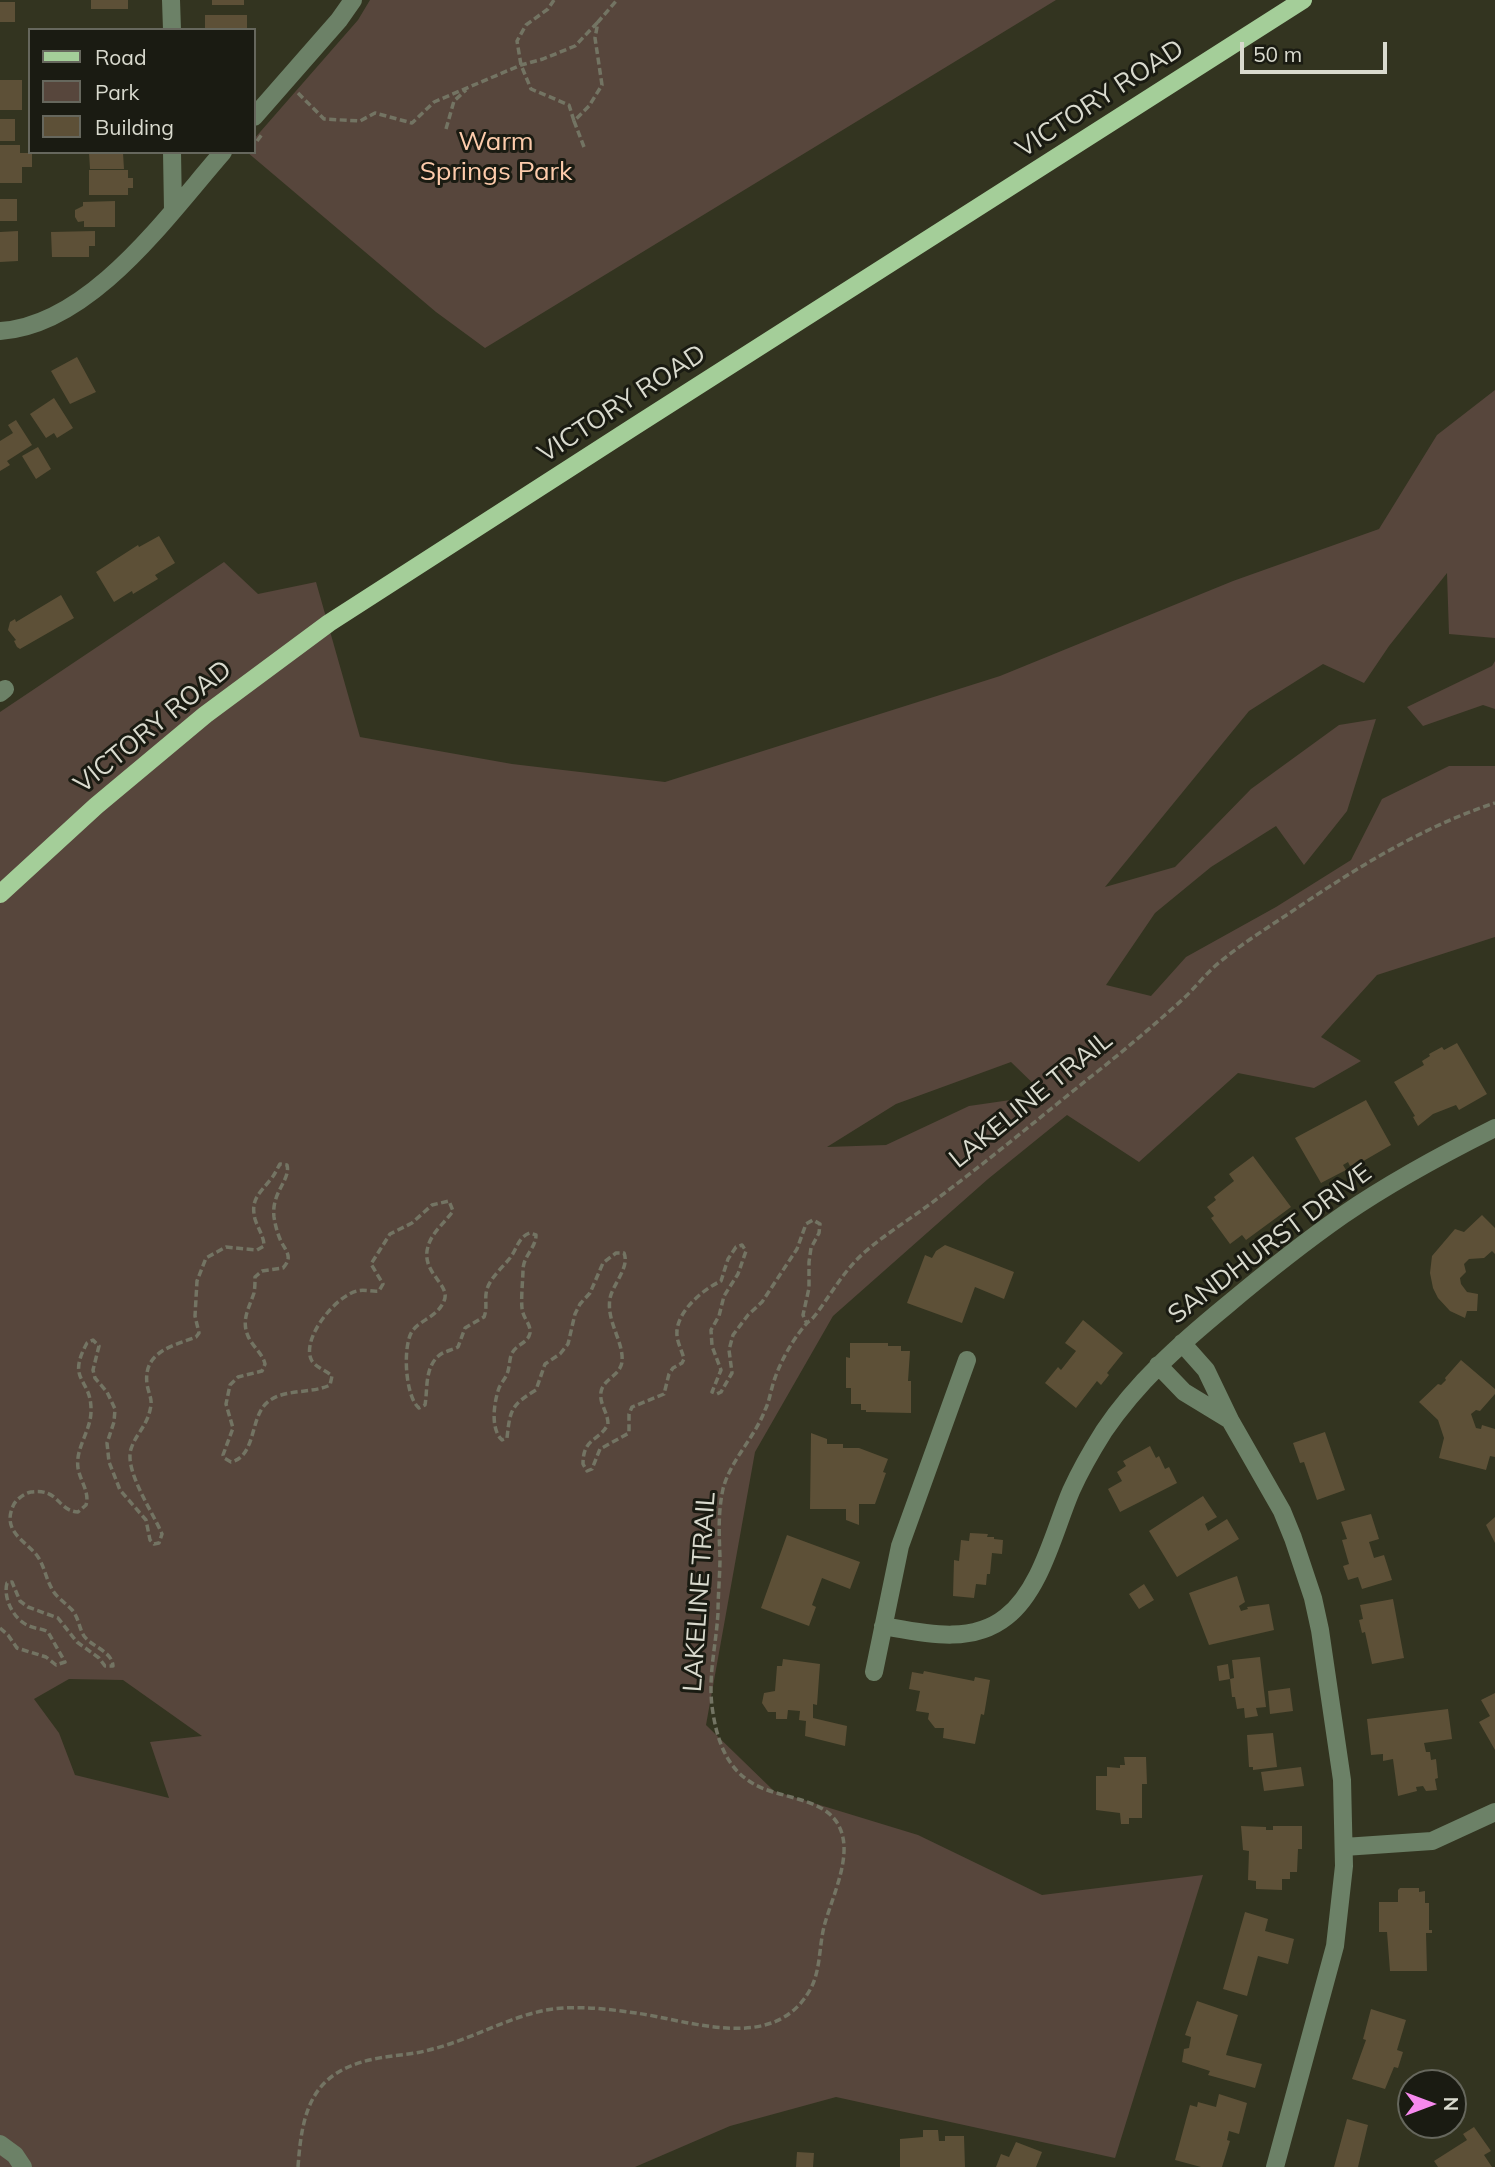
<!DOCTYPE html>
<style>
body{margin:0}
#map{position:relative;width:1495px;height:2167px;overflow:hidden;background:#333420;font-family:Mulish,sans-serif}
canvas{display:block}
.legend{position:absolute;left:28px;top:28px;width:228px;height:126px;box-sizing:border-box;background:#1a1b12;border:2px solid #66675d;margin:0;padding:9px 12px;list-style:none;font-size:21px;color:#d9dace}
.legend li{display:flex;align-items:center;gap:14px;height:35px}
.legend b{width:35px;border:2px solid #66675d}
.north{position:absolute;left:1397px;top:2069px;width:70px;height:70px;box-sizing:border-box;background:#1a1b12;border:2px solid #66675d;border-radius:50%;rotate:90deg;font-size:19px;font-weight:700;line-height:28px;text-align:center;color:#d9dace}
.north::after{content:'';display:block;margin:auto;width:24px;height:32px;background:#f689ee;clip-path:polygon(50% 0,100% 100%,50% 72%,0 100%)}
.scale{position:absolute;left:1240px;top:42px;width:147px;height:32px;box-sizing:border-box;border:4px solid #d9dace;border-top:0;padding-left:9px;font-size:21px;line-height:24px;white-space:nowrap;color:#d9dace;-webkit-text-stroke:5px #1a1b12;paint-order:stroke}
</style>
<div id="map">
<canvas width="1495" height="2167"></canvas>
<ul class="legend">
<li><b style="height:9px;background:#a4ce99"></b>Road</li>
<li><b style="height:19px;background:#57463c"></b>Park</li>
<li><b style="height:19px;background:#5d5037"></b>Building</li>
</ul>
<div class="north">N</div>
<div class="scale">50 m</div>
</div>
<script>
const ctx = document.querySelector('canvas').getContext('2d');
ctx.lineJoin = 'round';
function fillPath(path, color) {
  ctx.fillStyle = color;
  ctx.fill(path, 'evenodd');
}
function stroke(path, color, width, dash) {
  ctx.strokeStyle = color;
  ctx.lineWidth = width;
  ctx.lineCap = dash ? 'butt' : 'round';
  ctx.setLineDash(dash || []);
  ctx.stroke(path);
}
function drawText(font, color, halo, rows, align = 'center') {
  ctx.font = font + ' Mulish,sans-serif';
  ctx.lineWidth = 6;
  ctx.setLineDash([]);
  ctx.textBaseline = 'middle';
  ctx.strokeStyle = halo;
  ctx.fillStyle = color;
  for (const [text, x, y, turn = 0] of rows) {
    ctx.save();
    ctx.translate(x, y);
    ctx.rotate((+turn || 0) * Math.PI / 180);
    ctx.textAlign = isNaN(turn) ? turn : align;
    if (halo) ctx.strokeText(text, 0, 0);
    ctx.fillText(text, 0, 0);
    ctx.restore();
  }
}
fillPath(new Path2D(`
 M370,0H1056L485,348L436,312L247,152H254V139L358,20Z
 M1495,390V638L1449,634L1447,573L1389,646L1364,683L1323,664L1249,711L1105,887L1175,867L1251,789L1339,725L1376,719L1347,811L1304,865L1276,826L1211,867L1155,913L1106,985L1151,996L1186,957L1276,907L1351,860L1382,799L1449,766H1495V937L1377,975L1321,1037L1361,1061L1314,1088L1238,1073L1139,1162L1067,1115L988,1179L833,1316L755,1452L706,1725L774,1791L918,1835L1042,1895L1203,1875L1115,2158L836,2097L730,2126L635,2167H0V712L224,562L258,594L316,582L360,737L512,764L665,782L1000,676L1233,581L1379,529L1437,435ZM1011,1062L1045,1095L969,1106L886,1145L827,1147L896,1104ZM69,1679L123,1680L202,1736L150,1742L169,1798L75,1775L59,1733L34,1699Z
 M1495,661V709L1483,705L1423,726L1407,707L1492,666Z`), '#57463c');
fillPath(new Path2D(`
 M91,0H128V9H91Z
 M212,0H244V5H212Z
 M0,2H15V22H0Z
 M205,15H247V30H205Z
 M0,80H22V110H0Z
 M0,119H15V141H0Z
 M0,145H20V153H32V167H22V183H0Z
 M89,152L123,153L124,169H90Z
 M89,170H128V178H133V188H128V195H89Z
 M0,199H17V221H0Z
 M115,201V227H84V221L78,222L75,217V210L83,206V202Z
 M18,231V261L0,262V232Z
 M95,231V246H89V257H52L51,232Z
 M77,357L96,392L70,404L51,371Z
 M54,398L73,428L57,438L54,433L46,438L30,414Z
 M16,420L32,445L7,461L10,465L0,471V441L13,433L8,425Z
 M38,447L51,469L36,479L22,456Z
 M159,536L175,563L155,575L158,579L133,594L132,591L114,602L96,572L138,545L139,547Z
 M61,595L74,618L20,649L17,647L14,641L16,640L8,630L10,622L15,619L16,622Z
 M1457,1043L1487,1094L1459,1110L1456,1105L1433,1114L1418,1126L1413,1117L1415,1116L1394,1082L1424,1065L1422,1061L1430,1056L1429,1054L1442,1047L1444,1050Z
 M1366,1100L1391,1145L1360,1163L1350,1166L1348,1162L1343,1165L1346,1170L1321,1183L1295,1138Z
 M1253,1156L1291,1207L1246,1240L1242,1235L1230,1244L1211,1218L1214,1216L1207,1207L1216,1200L1214,1197L1234,1181L1229,1174Z
 M1482,1215L1495,1228V1254L1492,1251L1484,1258L1469,1259L1464,1264L1466,1272L1460,1278L1461,1284L1467,1292L1478,1294L1477,1311H1467L1465,1318L1450,1311L1438,1298L1433,1288L1430,1273L1432,1256L1455,1229L1464,1232Z
 M945,1245L1014,1272L1004,1299L975,1287L962,1323L907,1303L925,1255L932,1258L936,1251Z
 M1083,1320L1123,1353L1107,1373L1109,1375L1101,1385L1097,1381L1076,1408L1045,1383L1058,1367L1061,1370L1076,1351L1065,1343Z
 M850,1343H888V1346H901V1351H910L908,1381H911V1413L866,1412V1410H861V1404H851V1388H846V1357L850,1358Z
 M1461,1360L1495,1389V1394L1480,1411L1476,1410L1471,1414L1476,1428L1481,1429L1482,1425L1495,1429V1457L1490,1456L1486,1470L1439,1458L1444,1438L1438,1420L1419,1402L1438,1384L1441,1385L1446,1380L1445,1378Z
 M1325,1432L1345,1490L1317,1500L1304,1462L1300,1463L1293,1443Z
 M811,1433L827,1439V1444H843V1448H859L888,1459L883,1472L886,1473L875,1504H859V1525L846,1520V1509H810Z
 M1150,1446L1156,1458L1159,1456L1165,1469L1169,1467L1177,1483L1120,1512L1108,1489L1122,1481L1117,1472L1126,1466L1123,1461Z
 M1203,1496L1217,1517L1205,1524L1208,1531L1227,1519L1239,1539L1177,1577L1149,1531Z
 M1371,1514L1379,1539L1369,1542L1374,1558L1384,1555L1392,1580L1362,1589L1358,1577L1348,1580L1343,1566L1349,1564L1342,1540L1347,1539L1341,1522Z
 M1495,1517V1543L1486,1525Z
 M970,1533L988,1534L987,1537H994V1539L1003,1540L1002,1554L992,1553L990,1574H987L986,1585L976,1584L974,1598L953,1596L954,1560L959,1561L961,1540L969,1541Z
 M787,1535L860,1562L850,1589L822,1578L812,1605L816,1607L809,1626L761,1608Z
 M1237,1576L1245,1602L1239,1606L1241,1611L1248,1609L1247,1607L1269,1604L1274,1630L1209,1645L1189,1593Z
 M1144,1584L1154,1600L1139,1609L1129,1594Z
 M1393,1599L1404,1658L1372,1664L1365,1632L1362,1633L1359,1620L1363,1619L1360,1605Z
 M1260,1657L1266,1707L1256,1708L1258,1716L1245,1718L1244,1708L1237,1709L1235,1697H1232L1230,1679L1234,1678L1232,1660Z
 M783,1659L820,1664L817,1705L813,1704V1718L847,1726L845,1746L805,1736L806,1721L799,1720L800,1711L788,1710L787,1719H776V1712H768L762,1703L764,1693L775,1691L777,1666H782Z
 M1228,1664L1230,1679L1219,1681L1217,1666Z
 M924,1671L974,1681L975,1677L990,1680L984,1715L981,1714L975,1744L943,1738L944,1728H935L928,1719L929,1713L916,1711L920,1691L909,1689L912,1672L923,1674Z
 M1290,1688L1293,1711L1270,1714L1268,1691Z
 M1495,1693V1750L1479,1722L1490,1716L1481,1700Z
 M1448,1709L1452,1739L1424,1743L1426,1752H1430L1431,1760L1436,1759L1438,1778L1435,1779L1437,1790L1426,1791L1423,1786L1416,1787L1417,1791L1398,1796L1393,1759L1383,1761V1754L1371,1755L1367,1719Z
 M1273,1733L1277,1767L1253,1770V1767H1249L1247,1735Z
 M1124,1757H1146L1147,1784H1142V1818H1129V1824H1121L1120,1813L1096,1810V1776H1107V1767L1120,1768V1765H1125Z
 M1301,1767L1304,1786L1264,1791L1261,1772Z
 M1241,1826L1266,1827V1830H1273V1826H1302V1849H1298L1297,1872H1290V1879H1282V1890L1256,1889V1881L1248,1880L1249,1851L1243,1850Z
 M1400,1888H1419V1892L1425,1891V1903H1429V1930H1432V1933H1426L1427,1971H1390L1387,1932H1379V1902H1398V1890Z
 M1245,1912L1268,1919L1265,1931L1294,1939L1288,1964L1258,1956L1247,1996L1223,1989Z
 M1197,2001L1238,2015L1226,2055L1262,2064L1255,2088L1208,2075L1210,2071L1182,2062L1184,2049L1189,2048L1191,2037L1185,2035Z
 M1371,2009L1406,2020L1397,2050L1403,2052L1398,2068L1394,2067L1385,2089L1352,2079L1366,2040L1363,2039Z
 M1219,2094L1247,2103L1239,2134L1229,2131L1227,2140L1230,2141L1222,2167H1201L1175,2160L1190,2105L1197,2107L1198,2102L1216,2107Z
 M1347,2119L1368,2125L1358,2167H1334Z
 M1474,2127L1491,2151L1484,2155L1492,2167H1438L1434,2161L1467,2140L1463,2134Z
 M923,2130H938L939,2141H945V2136H964L965,2167H900V2139L923,2137Z
 M1016,2142L1042,2152L1036,2167H996L1001,2154L1009,2157Z
 M797,2152L814,2153L813,2167H796Z`), '#5d5037');
stroke(new Path2D(`
 M554,0L548,9L526,25L517,41L521,65L531,89L569,105L574,121
 M298,93L324,119L360,121L375,113L412,123L434,102L521,65L543,59L575,46L598,22
 M446,129L454,101L466,90
 M257,141L263,133
 M584,147L574,121L589,106L602,85L595,38L598,22L617,0
 M0,1628L8,1635L17,1648L46,1657L56,1665L65,1662L48,1632C42,1628 34,1629 27,1625C13,1618 3,1598 7,1583L12,1582L20,1601L28,1607L58,1618L77,1642L99,1658L105,1666H113C112,1651 92,1647 84,1636C79,1628 79,1619 73,1611C66,1603 55,1597 51,1587C46,1578 44,1566 38,1557C27,1541 0,1532 14,1504C18,1498 25,1493 31,1492C60,1488 57,1511 78,1512L86,1505C90,1492 80,1481 78,1468C75,1447 92,1430 91,1409C91,1378 66,1381 87,1343L93,1340L99,1346L93,1370L95,1378L107,1392L115,1409L114,1422L107,1443L109,1462L120,1490L146,1520L150,1540L154,1544L159,1543L162,1534C154,1514 124,1471 131,1449C136,1433 148,1426 151,1405C152,1398 148,1392 147,1384C143,1352 172,1346 196,1337L199,1333L195,1316L197,1281L206,1258L226,1247L257,1250L264,1246C264,1236 258,1229 255,1219C250,1199 260,1193 271,1179C275,1174 277,1169 280,1164L287,1165C291,1180 271,1192 274,1217C275,1224 277,1232 280,1239C285,1251 294,1256 283,1268L262,1271L255,1277C255,1282 255,1288 254,1293C249,1308 241,1320 248,1336C252,1346 263,1354 265,1364L262,1371L238,1377L230,1385L226,1404L233,1428L223,1455L224,1458L231,1462C254,1457 251,1423 263,1407C278,1387 310,1395 330,1385L332,1376C326,1370 314,1367 311,1359C302,1337 336,1296 357,1291C364,1289 372,1292 379,1291L383,1284L371,1264L390,1234L412,1223L432,1205L449,1201L453,1211C446,1221 435,1230 430,1241C416,1272 452,1283 444,1301C437,1317 422,1319 413,1330C402,1344 405,1397 419,1408L425,1405C428,1388 424,1366 441,1354C446,1351 452,1350 458,1347L465,1328L484,1317C488,1307 484,1299 487,1289C491,1277 502,1268 510,1258C517,1249 518,1237 530,1233L536,1235C536,1248 523,1256 523,1270C523,1279 520,1306 523,1313C525,1320 531,1325 530,1333C528,1343 517,1344 512,1353C509,1359 510,1367 507,1374C505,1379 501,1383 499,1388C494,1402 490,1429 502,1440L507,1438C510,1410 511,1405 536,1390L545,1364L560,1354L568,1344L575,1314L580,1304L590,1293L603,1263L616,1253H624C630,1267 613,1284 610,1298C606,1322 624,1341 622,1362C620,1376 603,1379 601,1392C599,1404 608,1412 608,1424C599,1442 583,1437 583,1464L587,1471L592,1469L600,1449L629,1433V1414L632,1407L664,1394L669,1374L673,1368L682,1363L684,1359C682,1350 676,1341 677,1331C678,1311 703,1289 721,1281L728,1259L736,1247L742,1245L746,1251L738,1274L724,1296L719,1316L711,1330L712,1346L721,1370L712,1392L717,1394L721,1392L732,1373L729,1350L733,1335L748,1315L762,1302L797,1249L806,1224L813,1220L820,1224L819,1233L811,1248L809,1262V1288L803,1315L806,1322
 M298,2167C302,2111 311,2072 374,2059C392,2055 411,2055 429,2050C470,2040 506,2018 546,2010C576,2005 607,2009 636,2013C692,2021 776,2054 811,1988C821,1969 819,1943 825,1923C832,1899 845,1871 844,1846C841,1793 780,1803 749,1781C726,1766 717,1739 713,1713C707,1679 716,1647 718,1613C718,1594 720,1575 720,1557C719,1534 718,1512 723,1489C730,1461 755,1437 765,1410C770,1400 771,1388 775,1378C781,1361 791,1343 802,1329C812,1316 807,1326 817,1313C833,1291 845,1269 866,1251C888,1232 915,1216 938,1198C989,1160 1038,1119 1088,1079C1121,1053 1152,1027 1183,999C1194,989 1203,977 1214,967C1239,945 1269,927 1297,908C1358,867 1424,826 1495,803`), '#737463', 3.5, [7, 3.5]);
stroke(new Path2D(`
 M171,0L172,30
 M254,117L339,20L353,0
 M172,152L173,210
 M0,331C91,325 167,216 223,152
 M0,693L5,689
 M1182,1343L1206,1370L1230,1420L1282,1511L1293,1538L1313,1598L1320,1630L1342,1780L1344,1866L1335,1946L1275,2167
 M1158,1365L1184,1392L1230,1420
 M883,1626C923,1633 971,1645 1006,1617C1041,1590 1054,1531 1071,1491C1080,1471 1092,1450 1104,1431C1137,1382 1181,1343 1226,1306C1264,1274 1303,1243 1343,1215C1391,1182 1443,1154 1495,1128
 M874,1672L900,1546L967,1360
 M1344,1847L1432,1841L1495,1812
 M0,2144L15,2155L23,2167`), '#6c8167', 18);
stroke(new Path2D(`
 M0,894L96,806L205,715L329,623L635,426L1303,0`), '#a4ce99', 18);
drawText('26px', '#d9dace', '#1a1b12', [
 ["VICTORY ROAD",1100,99,-33],
 ["VICTORY ROAD",622,404,-33],
 ["VICTORY ROAD",153,727,-39],
 ["LAKELINE TRAIL",1031,1100,-39],
 ["SANDHURST DRIVE",1270,1244,-37],
 ["LAKELINE TRAIL",700,1592,-86]
]);
drawText('26px', '#fdcbab', '#1a1b12', [
 ["Warm",496,142],
 ["Springs Park",496,172]
]);
</script>
